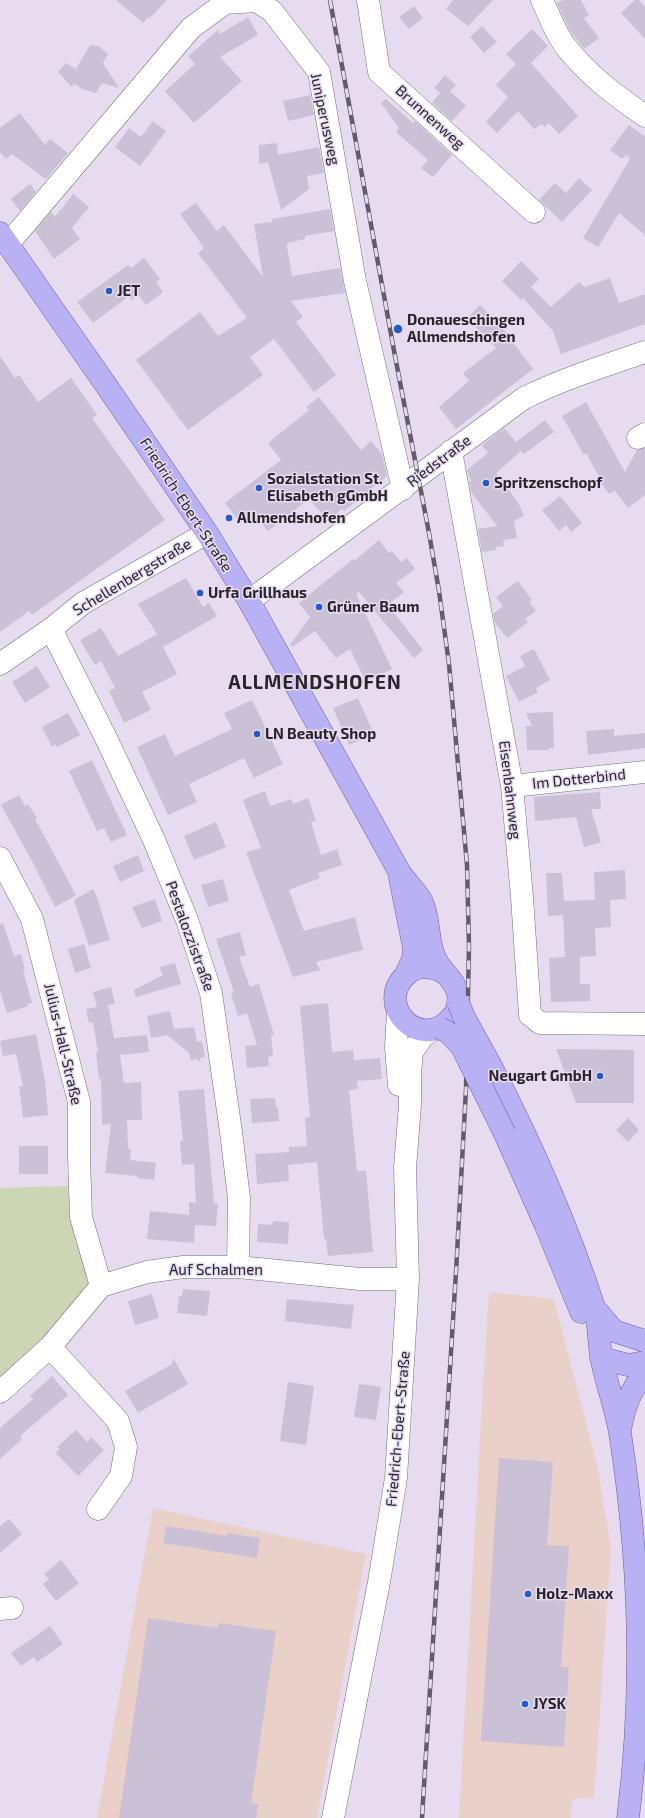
<!DOCTYPE html>
<meta charset="utf-8">
<style>
body{margin:0}
canvas{display:block;background:#e7dbf0}
</style>
<canvas width="645" height="1818"></canvas>
<script>
const ctx = document.querySelector('canvas').getContext('2d');
ctx.lineJoin = 'round';
function fillPath(path, color) {
  ctx.fillStyle = color;
  ctx.fill(path, 'evenodd');
}
function stroke(path, color, width, dash) {
  ctx.strokeStyle = color;
  ctx.lineWidth = width;
  ctx.lineCap = dash ? 'butt' : 'round';
  ctx.setLineDash(dash || []);
  ctx.stroke(path);
}
function drawText(font, color, halo, rows, align = 'center') {
  ctx.font = font + ' "Exo 2",sans-serif';
  ctx.lineWidth = 3;
  ctx.setLineDash([]);
  ctx.textBaseline = 'middle';
  ctx.strokeStyle = halo;
  ctx.fillStyle = color;
  for (const [text, x, y, turn = 0] of rows) {
    ctx.save();
    ctx.translate(x, y);
    ctx.rotate((+turn || 0) * Math.PI / 180);
    ctx.textAlign = isNaN(turn) ? turn : align;
    if (halo) ctx.strokeText(text, 0, 0);
    ctx.fillText(text, 0, 0);
    ctx.restore();
  }
}
fillPath(new Path2D(`
 M489,1292L554,1299L598,1470L611,1548L594,1798L572,1799L571,1818H459L482,1403Z
 M153,1508L366,1554L317,1818H97Z`), '#e9d0c8');
fillPath(new Path2D(`
 M67,1186L74,1223L93,1286L45,1342L0,1383V1188Z`), '#ccd6b5');
fillPath(new Path2D(`
 M116,0H167L149,19L148,17L143,23Z
 M453,0H493L468,26L446,9Z
 M563,0H581L589,15L584,18L599,38L584,49L570,30L557,3Z
 M635,0H639L645,7V39L621,13Z
 M414,6L423,18L409,29L399,17Z
 M248,17L258,35L220,57L242,81L194,123L165,91L195,64L188,56L218,30L220,34Z
 M482,26L497,42L484,53L470,37Z
 M532,29L548,46L531,63L578,116L559,134L549,123L545,127L542,124L534,129L518,111L497,133L486,122L508,97L496,85L516,64L506,54Z
 M90,45L98,46L108,54L103,63L119,88L102,83L96,93L82,89L74,83L72,87L58,72L66,63L76,69Z
 M445,75L456,85L450,91L466,106L452,121L432,103L440,93L434,88Z
 M310,95L314,115L288,121L283,101Z
 M386,99L413,123L415,121L452,155L433,177L421,168L428,160L396,132L399,128L381,103Z
 M20,113L45,145L50,139L68,153L46,179L12,154L6,159L0,152V128Z
 M153,121L166,131L140,166L115,147L129,128L141,137Z
 M629,125L644,136L645,134V235L619,213L598,247L583,238L630,159L626,155L622,159L610,150Z
 M277,143L278,155L319,147L324,173L307,176L309,189L281,210L268,162L259,164V145Z
 M579,178L592,190L562,222L539,200L555,183L566,193Z
 M30,184L36,192L20,211L11,199Z
 M73,194L89,207L72,228L80,239L54,259L35,231L51,212L55,217Z
 M196,203L217,231L224,225L263,277L254,224L272,222V219L330,209L334,231L305,236V239L287,243V247L292,276L340,268L345,293L291,301L303,317L296,322L336,375L314,392L274,339L250,357L263,375L188,430L136,360L200,312L218,336L247,318L198,253L204,248L180,214Z
 M144,258L160,279L156,282L163,292L146,305L138,294L131,300L129,296L93,323L77,302L128,265L131,268Z
 M521,261L539,279L531,287L551,307L579,282L584,287L610,278L619,303L645,294V324L561,354L553,331L523,298L521,300L502,281Z
 M480,305L500,325L533,369L456,429L439,407L469,381L463,373L496,348L467,318Z
 M0,356L15,378L19,375L38,402L71,378L97,415L92,418L165,520L32,615L29,611L0,632Z
 M319,397L361,450L371,441L382,454L387,476L344,511L342,509L328,521L309,499L268,531L251,511L239,521L225,503L281,460L268,443L309,410L306,407Z
 M586,402L625,472L637,450L645,448V495L628,508L615,491L609,494L601,483L602,482L586,453L584,455L562,416Z
 M545,420L554,432L524,454L521,451L496,473L518,502L524,516L514,521L517,538L503,540L504,546L496,547V550L482,552L478,529L497,526L471,492L469,482L471,481L467,470L488,453L482,445L504,428L516,442Z
 M560,496L582,523L571,532L566,525L559,531L542,510Z
 M379,540L389,553L392,551L401,562L407,558L415,569L396,583L404,592L388,605L423,650L414,658L359,592L356,594L392,669L366,682L350,649L336,658L315,631L292,647L290,645L310,617L299,603L353,559L354,561Z
 M186,578L203,607L209,603L217,616L163,647L177,674L142,692L151,710L124,723L109,691L115,688L101,661L95,665L80,640L101,628L118,656L157,634L138,604Z
 M518,581L532,600L529,602L536,611L525,619L528,622L507,638L495,623L493,614L503,606L496,597Z
 M534,649L550,680L536,688L538,692L519,702L506,676L525,666L520,656Z
 M37,666L50,687L25,703L12,682Z
 M358,698L374,734L349,745L333,708Z
 M252,700L283,764L254,778L244,758L189,784L197,802L168,815L137,747L165,734L175,756L232,729L224,713Z
 M553,712L554,748H549V750H527L526,726H532L526,713Z
 M68,713L80,735L57,747L55,744L52,747L42,727Z
 M614,729V736L645,733V748L588,755L586,731Z
 M92,760L127,835L111,842L104,828L97,831L69,771Z
 M265,791L270,806L291,799L293,804L308,798L316,821L311,822L321,855L337,849L342,865L318,873L320,878L289,890L304,931L355,917L363,950L316,962L320,970L293,977L246,852L261,848L243,800Z
 M600,792L601,809H591L601,842L584,847L576,817L535,821L534,797Z
 M19,795L25,806L28,804L37,818L35,819L76,895L55,907L33,863L1,805Z
 M216,822L226,847L194,860L184,836Z
 M138,855L144,871L120,882L113,866Z
 M625,870L626,899L610,900L611,927L595,928L596,956L580,957V984H590V1001L551,1002L549,958L565,957L563,915L548,916L546,873H562L564,901L595,900L594,872Z
 M223,879L229,901L208,907L201,885Z
 M93,889L97,897L110,940L89,946L74,900Z
 M155,899L162,921L142,928L132,907Z
 M3,923L14,956L21,954L25,970L23,971L32,1003L27,1004L28,1006L7,1013L0,991V924Z
 M240,932L246,955L239,957L250,987L259,984L274,1035H271L273,1056L268,1057L269,1066L247,1068L245,1046L257,1045L247,1013L238,1016L231,993L234,992L216,939Z
 M84,944L91,968L75,973L68,949Z
 M175,963L181,984L136,997L134,990L163,975L159,967Z
 M111,987L115,1004L108,1005L114,1038L147,1035L149,1052L120,1055L124,1083L141,1082L142,1120H127L128,1149H131L130,1160L156,1163L154,1180L137,1178V1176L105,1173L111,1124L102,1125L101,1079H99L96,1052H98L93,1022L89,1023L86,1009L97,1007L93,992Z
 M328,1003L332,1052L353,1050L354,1060L380,1058L382,1079L357,1081L358,1089L349,1090L357,1171H366L373,1252L328,1256L326,1239H324L317,1162L288,1165L289,1181L257,1184L255,1154L289,1152V1147L307,1146L305,1118L310,1117L300,1006Z
 M170,1011L174,1029L194,1027L197,1042L202,1041L205,1057L200,1058L201,1063L197,1059L191,1060L189,1053L167,1035L151,1038L147,1016Z
 M36,1034L45,1081L48,1115L23,1118L19,1086H23L16,1054L3,1056L0,1041Z
 M556,1049L634,1050V1103H576Z
 M204,1089L214,1203L218,1204L216,1226L195,1225L194,1243L147,1239L150,1211L189,1215V1202L196,1203L194,1164L182,1165L180,1141H183L178,1091Z
 M275,1098L276,1107H278L279,1121L252,1123L250,1099Z
 M628,1118L639,1130L628,1142L616,1130Z
 M19,1146H48V1174H19Z
 M273,1221L289,1222L288,1244L257,1242L258,1224L272,1225Z
 M183,1289L210,1291L207,1316L177,1313L179,1296H182Z
 M152,1294L159,1318L135,1325L128,1301Z
 M287,1299L354,1305L351,1329L285,1321Z
 M173,1358L188,1384L138,1413L125,1391L172,1364V1366Z
 M52,1376L68,1395L20,1436L22,1439L0,1459V1428L33,1399L30,1396Z
 M288,1382L314,1386L306,1445L280,1441Z
 M359,1384L381,1387L376,1420L354,1417Z
 M76,1430L87,1442L91,1437L104,1450L78,1476L56,1453L60,1449L57,1447Z
 M499,1458L553,1462L547,1545L569,1546L561,1667H569L564,1747L481,1741Z
 M9,1519L22,1534L0,1553V1526Z
 M166,1526L227,1536V1533L260,1538L257,1558L163,1543Z
 M61,1560L79,1583L56,1601L43,1584L49,1579L44,1574Z
 M148,1618L218,1628L219,1623L276,1631L251,1803L258,1804L256,1818H119Z
 M50,1626L63,1644L37,1662L34,1657L21,1666L11,1653Z`), '#cac1d6');
const minor = new Path2D(`
 M368,0L379,72L534,212
 M542,0C549,15 556,34 566,47C588,75 616,96 645,116
 M8,244L191,28L225,3L256,1L272,11L319,72L355,281L403,489
 M638,438L645,434
 M451,451L512,786L522,897L530,1015L540,1023L645,1024
 M249,601L524,398C563,379 604,366 645,352
 M51,629L106,738L154,840L187,920L211,993L231,1132L239,1198L238,1267
 M0,664L51,629L83,603L207,533
 M512,786L645,772
 M0,858L32,919L79,1102V1157L81,1217L101,1286
 M398,1012L396,1047L399,1085
 M50,1347L118,1421L126,1447L121,1476L98,1509
 M0,1392L50,1347L101,1286L147,1272L183,1267H238L360,1279H408
 M0,1609L12,1608
 M333,1818L379,1582L396,1478L408,1279L405,1168L410,1105V1073L412,1052L423,1036L432,1030`);
const major = new Path2D(`
 M0,233L108,388L207,533L249,601L400,873C406,882 417,892 422,902C430,919 427,941 435,958C441,972 455,979 458,994C459,1003 457,1013 450,1019C420,1052 374,1005 406,975C417,964 432,966 445,973
 M400,878L414,948L413,959L406,974
 M491,1066C531,1143 567,1224 594,1307C600,1324 598,1343 602,1361C607,1385 616,1409 620,1433C640,1560 644,1690 628,1818
 M505,1134L546,1226L581,1312
 M595,1309L614,1331L645,1341
 M601,1358L628,1365L645,1362
 M620,1430C624,1409 630,1389 645,1374`);
stroke(minor, '#776c7e', 23);
stroke(major, '#675ea9', 23);
stroke(minor, '#fff', 22);
stroke(major, '#b8b2f4', 22);
const rail = new Path2D(`
 M330,0L395,356L429,533L439,591L449,664L467,865L469,946L466,1089L456,1272L422,1818`);
stroke(rail, '#635c68', 4.5);
stroke(rail, '#e7dbf0', 3, [9]);
const majorBridge = new Path2D(`
 M458,1002L464,1017L491,1066
 M440,1028L449,1033L462,1047L505,1134`);
stroke(majorBridge, '#675ea9', 23, []);
stroke(majorBridge, '#b8b2f4', 22);
for (const [x, y, r, color] of [
 [109,291,4,"#2559c7"],
 [398,329,5,"#2559c7"],
 [486,483,4,"#2559c7"],
 [259,488,4,"#2559c7"],
 [229,518,4,"#2559c7"],
 [200,593,4,"#2559c7"],
 [319,607,4,"#2559c7"],
 [257,734,4,"#2559c7"],
 [600,1076,4,"#2559c7"],
 [528,1594,4,"#2559c7"],
 [525,1704,4,"#2559c7"]
]) {
  const dot = new Path2D();
  dot.arc(x, y, r, 0, 2 * Math.PI);
  ctx.fillStyle = color;
  ctx.fill(dot);
  stroke(dot, '#e7dbf0', 1.5);
}
drawText('15px', '#29242c', '#e7dbf0', [
 ["Brunnenweg",430,117,42],
 ["Juniperusweg",325,119,78],
 ["Riedstraße",439,461,-37],
 ["Friedrich-Ebert-Straße",186,505,57],
 ["Schellenbergstraße",132,577,-31],
 ["Im Dotterbind",579,779,-6],
 ["Eisenbahnweg",510,790,83],
 ["Pestalozzistraße",190,936,70],
 ["Julius-Hall-Straße",63,1044,77],
 ["Auf Schalmen",216,1270],
 ["Friedrich-Ebert-Straße",398,1429,-85]
]);
drawText('bold 15px', '#29242c', '#e7dbf0', [
 ["JET",117,291],
 ["Donaueschingen",407,320],
 ["Allmendshofen",407,337],
 ["Sozialstation St.",267,479],
 ["Elisabeth gGmbH",267,496],
 ["Spritzenschopf",494,483],
 ["Allmendshofen",237,518],
 ["Urfa Grillhaus",208,593],
 ["Grüner Baum",327,607],
 ["LN Beauty Shop",265,734],
 ["Neugart GmbH",592,1076,"right"],
 ["Holz-Maxx",536,1594],
 ["JYSK",533,1704]
], 'left');
ctx.letterSpacing = '1px';
drawText('bold 19px', '#29242c', '#e7dbf0', [
 ["ALLMENDSHOFEN",315,683]
]);
ctx.letterSpacing = '0px';
</script>
